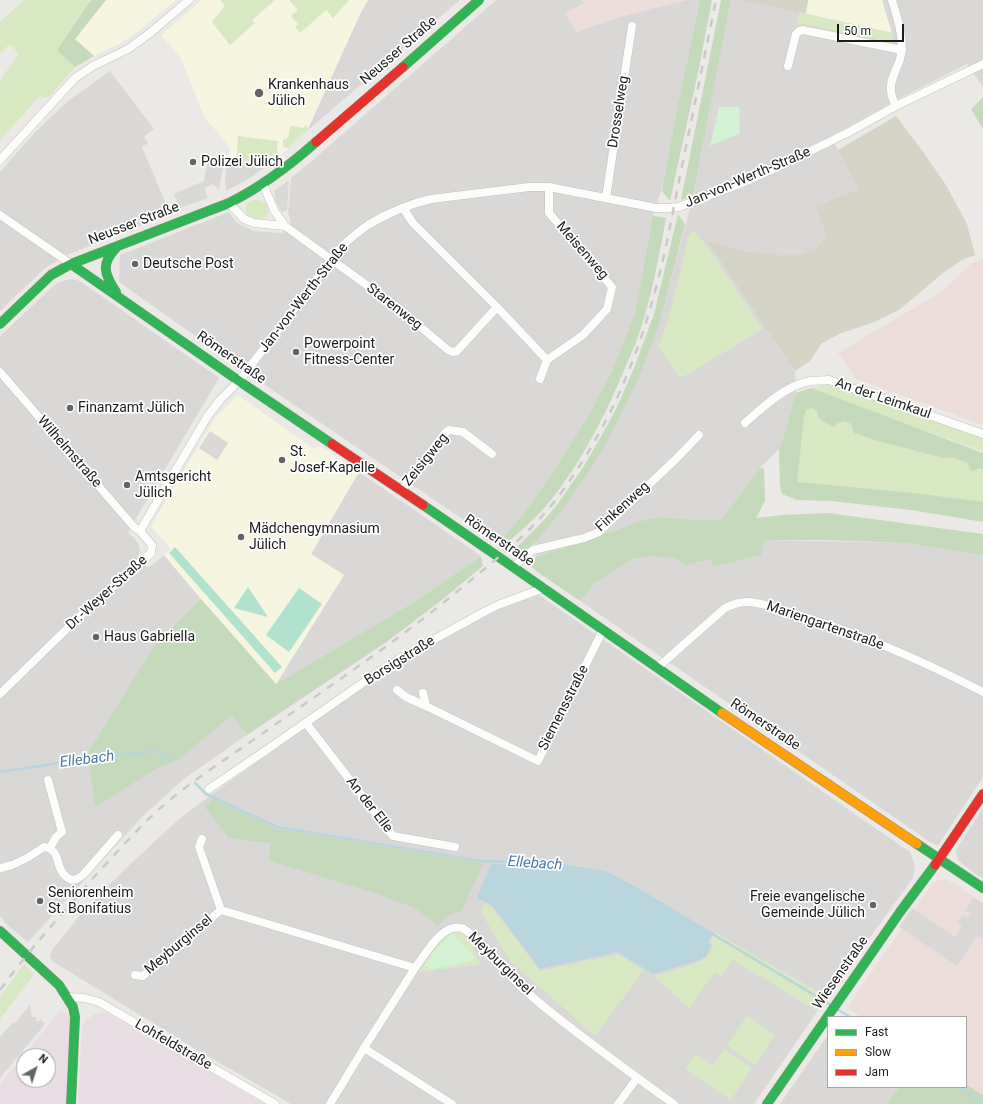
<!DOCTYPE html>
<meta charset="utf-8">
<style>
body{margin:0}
#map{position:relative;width:983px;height:1104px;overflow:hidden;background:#ebe9e5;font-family:Roboto,sans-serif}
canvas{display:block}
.legend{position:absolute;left:827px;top:1016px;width:140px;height:72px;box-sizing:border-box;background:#fff;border:1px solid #a4a4a4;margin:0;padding:5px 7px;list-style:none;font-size:12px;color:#1c1c1c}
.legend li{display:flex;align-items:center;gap:8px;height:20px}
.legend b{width:20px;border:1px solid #a4a4a4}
.north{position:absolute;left:16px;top:1048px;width:40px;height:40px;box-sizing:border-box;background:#fff;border:1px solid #a4a4a4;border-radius:50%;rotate:39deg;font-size:11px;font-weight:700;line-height:16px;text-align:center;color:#1c1c1c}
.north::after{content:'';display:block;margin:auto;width:14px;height:18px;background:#646462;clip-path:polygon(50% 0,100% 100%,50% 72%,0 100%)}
.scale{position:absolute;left:837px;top:24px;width:67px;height:18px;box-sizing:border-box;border:2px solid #1c1c1c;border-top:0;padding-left:5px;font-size:12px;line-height:14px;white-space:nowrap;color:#1c1c1c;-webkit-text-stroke:3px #fff;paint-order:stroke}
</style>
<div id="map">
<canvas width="983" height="1104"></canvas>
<ul class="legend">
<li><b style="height:5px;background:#30b455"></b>Fast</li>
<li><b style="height:5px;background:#ff9f0a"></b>Slow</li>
<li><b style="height:5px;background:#e5322d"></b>Jam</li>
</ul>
<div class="north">N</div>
<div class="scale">50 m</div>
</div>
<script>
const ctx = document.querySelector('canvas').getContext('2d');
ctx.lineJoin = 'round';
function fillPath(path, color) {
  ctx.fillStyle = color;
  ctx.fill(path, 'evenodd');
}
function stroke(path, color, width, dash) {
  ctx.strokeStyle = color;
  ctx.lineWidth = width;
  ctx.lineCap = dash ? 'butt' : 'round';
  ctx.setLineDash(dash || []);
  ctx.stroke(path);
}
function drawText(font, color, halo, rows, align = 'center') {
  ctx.font = font + ' Roboto,sans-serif';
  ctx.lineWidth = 3.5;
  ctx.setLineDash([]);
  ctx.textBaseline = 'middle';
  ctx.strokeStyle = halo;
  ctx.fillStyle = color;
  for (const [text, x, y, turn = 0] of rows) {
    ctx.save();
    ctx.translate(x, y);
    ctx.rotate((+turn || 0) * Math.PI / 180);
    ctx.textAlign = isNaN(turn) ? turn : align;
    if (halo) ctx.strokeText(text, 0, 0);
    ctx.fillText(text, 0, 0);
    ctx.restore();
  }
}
fillPath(new Path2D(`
 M368,0H460L307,131L361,12Z
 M496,0H583L584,3L576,32L616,18L658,6L686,0H700L676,113L663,185L653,216L635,312L612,371L591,411L554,471L524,513L498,543L256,379L119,282L120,255L229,212L236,222L254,231L282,233L291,224L288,211L291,178L313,160Z
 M731,0H983V87L967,64L902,97L831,136L858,189L814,207L825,231L824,238L817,248L800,255H781L745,251L706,240L795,371L796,393L785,432L779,449L760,468L722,519L696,520L661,517L605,533L536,557L535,543L561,512L591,469L660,322L693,196Z
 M110,71L154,129L144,137L148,143L142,147L170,214L67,255L45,268L0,311V172L34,133L68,101Z
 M71,279L80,281L219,378L128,532L138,543L140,550L138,556L148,568L164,555L201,599L155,645L111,798L156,769L177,761L232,714L247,735L185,778L142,817L28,942L5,923L0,916V336L50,289L59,282Z
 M359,472L481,556L414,602L276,684L344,575L311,554Z
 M764,540L905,543L983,555V777L939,844L937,845L933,844L580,601L595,583L633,559L650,556L676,559L687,565L711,559L713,567Z
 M539,595L910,852L915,865L913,878L827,997L754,1104H291L197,1050L52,961L50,956L52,950L81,914L124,870L179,819L215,792L312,723L378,677L411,655L487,615L499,609Z
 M983,808V879L961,863L957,857L956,850Z
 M828,1035V1087H899L887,1104H780Z`), '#dad8d6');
fillPath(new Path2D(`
 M583,0H686L616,18L576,32L565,13L584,3Z
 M983,259V425L856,379L838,353L941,292L972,263Z
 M944,879L952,882L983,903V1095L966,1084V1017H861L847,1008L931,885L937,880Z`), '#edddda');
fillPath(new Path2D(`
 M59,1012H64L70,1017L66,1104H0V1084ZM24,1056H48V1080H24Z
 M103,1013L110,1015L265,1104H78L82,1026L86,1020L94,1014Z`), '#e9dde4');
fillPath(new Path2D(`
 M103,0H176L135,34L121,43L88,59L70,39Z
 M202,0H368L361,12L307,131L288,148L276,160L247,180L226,191L225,181V172L226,164L230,148L204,116L181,58L161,35Z
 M808,0H882L892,33L806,14Z
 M238,395L314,449L318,447H322L359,472L311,554L344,575L276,684L201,599L164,555L171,549L151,526L215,418Z`), '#f5f5e0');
fillPath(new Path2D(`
 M506,0H519L536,29L528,35L511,6Z
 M503,79L527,108L526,110L531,117L524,124L512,127L485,93Z
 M476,107L481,113L445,146L439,141Z
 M208,159L224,161L219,190L213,184L206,187L205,190L208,198L180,208L174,194L204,181Z
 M226,164L266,167L247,180L226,191L225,181Z
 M25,167L39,179L54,188L50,195L33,183L17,208L3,199Z
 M289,180L287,210L282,212L276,202L274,191Z
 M95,213L108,222L92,229L96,241L76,249L71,245Z
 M805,226L815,228L816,234L812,243L806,246L789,249L764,244Z
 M166,260L181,271L149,283L145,277L146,269Z
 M85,365L124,412L104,430L65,382Z
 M35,393L75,441L69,446L28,398Z
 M210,431L228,443L217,460L199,448Z
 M140,457L154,466L143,484L125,471Z
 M0,501L4,508L2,511L11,535L21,537L22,546L19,549L11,573L0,574Z
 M46,785L56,828L49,830L39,786Z
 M974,897L983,903V938L978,935L957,966L899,927L912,908L955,937L962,926L957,923L962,915L968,918L971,914L965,910Z
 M715,974L722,979L664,1060L658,1055Z
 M717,995L747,1015L725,1046L696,1026Z
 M30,1005L32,1017H36L37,1023L40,1019L45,1024L0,1078V1037L12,1023L14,1024Z
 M694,1030L722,1049L712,1064L683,1045Z`), '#d9d8d6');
fillPath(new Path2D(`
 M742,0H808L805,14Z
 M896,116L921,149L946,185L967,224L975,255L962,260L943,273L899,310L872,323L839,334L822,343L810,361L795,371L706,240L745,251L781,255H800L817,248L824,238L825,231L814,207L858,189L838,150Z`), '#d4d4c7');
fillPath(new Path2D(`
 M24,0H92L89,3L57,50L75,67L49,97H39L0,140V80L19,54L10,44L0,53V22Z
 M220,0H275L252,20L255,23L230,45L212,22L225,6Z
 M289,0H349L333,18L326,10L300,33L295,27L298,24L291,16L298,10Z
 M799,12L892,33L894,41L891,44L804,24L798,25L796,19L799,18Z
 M305,125L308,128L307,131L288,148L283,147V140C290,139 289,132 290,126L304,128Z
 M238,136L278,141L276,160L266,167L236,165Z
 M254,200C280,199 267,232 246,213V205L248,202Z
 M693,230L705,243L763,329L681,378L658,347L668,320L675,292L682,265L688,236Z
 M827,384L983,437V451L896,421L811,388Z
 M802,402L983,461V510L797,482Z
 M483,905L491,906L540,971L617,954L644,970L595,1036L510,961L482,914Z
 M460,930L474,940L473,947L480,964L422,972L419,971L436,946L447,933Z
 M715,932L827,997L817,1011L733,960L721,976L715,972L689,1008L654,976L701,961L707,957L714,944L710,942Z
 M24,964L34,974L0,1019V997Z
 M747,1016L775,1035L755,1065L727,1045Z
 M724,1049L752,1068L731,1100L685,1069L695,1054L713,1066Z`), '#d7e8c3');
fillPath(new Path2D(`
 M92,0H106L75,39L94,56L75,67L57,50L89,3Z
 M700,0H712L699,68L670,201L662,191L676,113Z
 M721,0H731L693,196L681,200Z
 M983,97V129L971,109Z
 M678,214L685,224L660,322L635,387L613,430L591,469L561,512L535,543L526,550L519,549L513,551L545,519L557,505L584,466L607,426L617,407L634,368L654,314Z
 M653,216L666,218C659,256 652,295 640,331C636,344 630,356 625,368C606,414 582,461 551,500C537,518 519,532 503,547L498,543L524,513L554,471L591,411L612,371L635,312Z
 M811,388L983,453V469L980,468L973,471L970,469L968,463L952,457L943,458L875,440L854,433L851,424L845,421L838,423L833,427L818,418L817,411L812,408L806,410L804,417L797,482L913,493L983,502V522L911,510L831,501L797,500L782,494L780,485L779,449L785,432L796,393Z
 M760,468L764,469L765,501L756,518L783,515L828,513L983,534V555L905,543L825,540H764L761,555L713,567L711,559L687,565L676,559L650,556L633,559L595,583L580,601L536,571L529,564L536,557L605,533L616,530L642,521L661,517L696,520L722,519Z
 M481,556L483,566L438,603L385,643L247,735L232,715L177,761L156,769L111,798L95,806L88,753L155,645L201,599L276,684L414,602Z
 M213,799L277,829L483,863L462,911C451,913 445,917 438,926L417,909L378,894L326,878L270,861V843L229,838L205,807Z
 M966,1084L983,1095V1104H887L899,1087H966Z`), '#c5d9bb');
fillPath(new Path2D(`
 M719,107H739L740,133L710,146Z
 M452,932L476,959L432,970L425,965L437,948Z`), '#d3f1d3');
fillPath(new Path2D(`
 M175,547L282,667L275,673L169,553Z
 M248,587L268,617L234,608Z
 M299,588L322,604L289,652L266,635Z`), '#b1e2cd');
fillPath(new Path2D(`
 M491,864L553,865L609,875L641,892L712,934L708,943L712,945L706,956L700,960L653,974L617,952L540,969L492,905L477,898Z`), '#b9d5de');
stroke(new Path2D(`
 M0,772L92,758L156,751L172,760
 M195,783L206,794L277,827L480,861L550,863L607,873L639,890L831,1005
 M837,1009L850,1017
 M958,1087L983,1103`), '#b9d5de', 2.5);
const street = new Path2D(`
 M892,0C897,17 904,37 901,55C899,67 889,79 891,91C891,96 894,102 896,106
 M788,66L796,34L799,31L803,30L902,50
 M0,160L75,78L93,66L128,49L150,33L189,0
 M263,184L275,212L285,226L397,307L448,350L453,352L457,351L497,307
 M606,198L632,26
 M229,203L244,219L254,223L285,226
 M403,208L413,223L497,307L547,360L540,379
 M0,215L71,264
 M547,360L583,335L597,320L607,309L612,287L549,213V187
 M0,372L134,527L140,531
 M745,423C764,406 785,386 810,381C816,380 823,381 829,380L983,434
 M401,491L445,433L449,430L463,432L492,454
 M513,567L533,550L584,538L599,532L677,458L699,435
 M657,668L725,608C733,604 739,602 748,602C765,603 782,610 798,615C862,634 923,661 983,692
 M397,690L406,697L426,706L538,761L603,630
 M423,693L426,706
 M0,694L80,616L151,553L152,545L140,531L207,417L220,400L239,381L342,246C350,239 359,231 368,225C388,213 409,204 431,199L529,187H549L656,208H668L679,207L737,185L780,166L849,132L896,106L983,64
 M306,723L393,836L455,847
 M48,780L62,832L56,837L50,848
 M209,789L265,751L383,669L409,653L486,611L498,605L544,588
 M202,839L199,847L221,910
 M0,868L12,865L27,858L44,847C64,850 52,872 72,880L77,879L83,875L118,835
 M221,910L415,968C425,955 442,923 461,928C471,930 490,956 498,964C504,970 511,976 517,983C539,1004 564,1023 588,1041C616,1062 645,1084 674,1104
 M135,975L143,976L221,910
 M68,997L84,998L99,1002L275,1104
 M364,1048L452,1104
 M330,1104L364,1048L415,968
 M618,1104L637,1078`);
const fast = new Path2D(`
 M403,67L479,0
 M116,248C100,264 105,275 116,292
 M71,264L239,381L332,444
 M0,324L51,275L71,264L229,203C261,187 289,166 316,142
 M423,505L503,560L722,713
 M917,844L983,888
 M0,931L59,985L73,1007L75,1017L71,1104
 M767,1104L900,912L935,865`);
const slow = new Path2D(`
 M722,713L917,844`);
const jam = new Path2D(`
 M316,142L403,67
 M332,444L423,505
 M935,865L983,794`);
stroke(street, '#c3c2c1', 9);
stroke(fast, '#92947e', 10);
stroke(slow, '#92947e', 10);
stroke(jam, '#92947e', 10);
stroke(street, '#fcfcfb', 8);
stroke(fast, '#30b455', 9);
stroke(slow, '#ff9f0a', 9);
stroke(jam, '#e5322d', 9);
stroke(new Path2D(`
 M0,990C29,950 62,914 94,877C122,847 148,816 181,791C206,772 233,754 259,736C331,685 404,637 471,580C495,560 521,540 542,516C557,500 569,482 580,465C614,413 638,354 654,295C665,256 672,216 680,176C692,117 704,59 716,0`), '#c9c9c8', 2.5, [8, 8]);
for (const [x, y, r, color] of [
 [259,93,5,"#646462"],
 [193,162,4,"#646462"],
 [135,264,4,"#646462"],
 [296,352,4,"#646462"],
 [70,408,4,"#646462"],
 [282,460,4,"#646462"],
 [127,485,4,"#646462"],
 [241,537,4,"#646462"],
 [96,637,4,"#646462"],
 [40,901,4,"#646462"],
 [873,905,4,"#646462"]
]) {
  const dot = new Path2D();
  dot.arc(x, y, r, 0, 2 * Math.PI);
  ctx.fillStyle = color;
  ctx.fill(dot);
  stroke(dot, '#fff', 1.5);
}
drawText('14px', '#1c1c1c', '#fff', [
 ["Neusser Straße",399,51,-41],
 ["Drosselweg",619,112,-81],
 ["Jan-von-Werth-Straße",748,178,-23],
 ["Neusser Straße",134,224,-21],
 ["Meisenweg",582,251,49],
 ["Jan-von-Werth-Straße",304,298,-52],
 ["Starenweg",394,307,38],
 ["Römerstraße",231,358,35],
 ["An der Leimkaul",883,399,19],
 ["Wilhelmstraße",69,452,49],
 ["Zeisigweg",426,460,-51],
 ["Finkenweg",623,507,-42],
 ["Römerstraße",499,541,34],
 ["Dr.-Weyer-Straße",107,593,-42],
 ["Mariengartenstraße",825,626,19],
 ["Borsigstraße",400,661,-32],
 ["Siemensstraße",564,708,-63],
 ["Römerstraße",765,725,34],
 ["An der Elle",369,805,52],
 ["Meyburginsel",179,945,-40],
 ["Meyburginsel",500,964,44],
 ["Wiesenstraße",841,973,-55],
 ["Lohfeldstraße",173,1045,30]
]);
drawText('14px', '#1c1c1c', '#fff', [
 ["Krankenhaus",268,85],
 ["Jülich",268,101],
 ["Polizei Jülich",201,162],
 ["Deutsche Post",143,264],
 ["Powerpoint",304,344],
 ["Fitness-Center",304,360],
 ["Finanzamt Jülich",78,408],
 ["St.",290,452],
 ["Josef-Kapelle",290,468],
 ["Amtsgericht",135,477],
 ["Jülich",135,493],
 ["Mädchengymnasium",249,529],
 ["Jülich",249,545],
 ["Haus Gabriella",104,637],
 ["Seniorenheim",48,893],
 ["St. Bonifatius",48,909],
 ["Freie evangelische",865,897,"right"],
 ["Gemeinde Jülich",865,913,"right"]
], 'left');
drawText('italic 15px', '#4b79aa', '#fff', [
 ["Ellebach",87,760,-7],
 ["Ellebach",535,864,4]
]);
</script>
